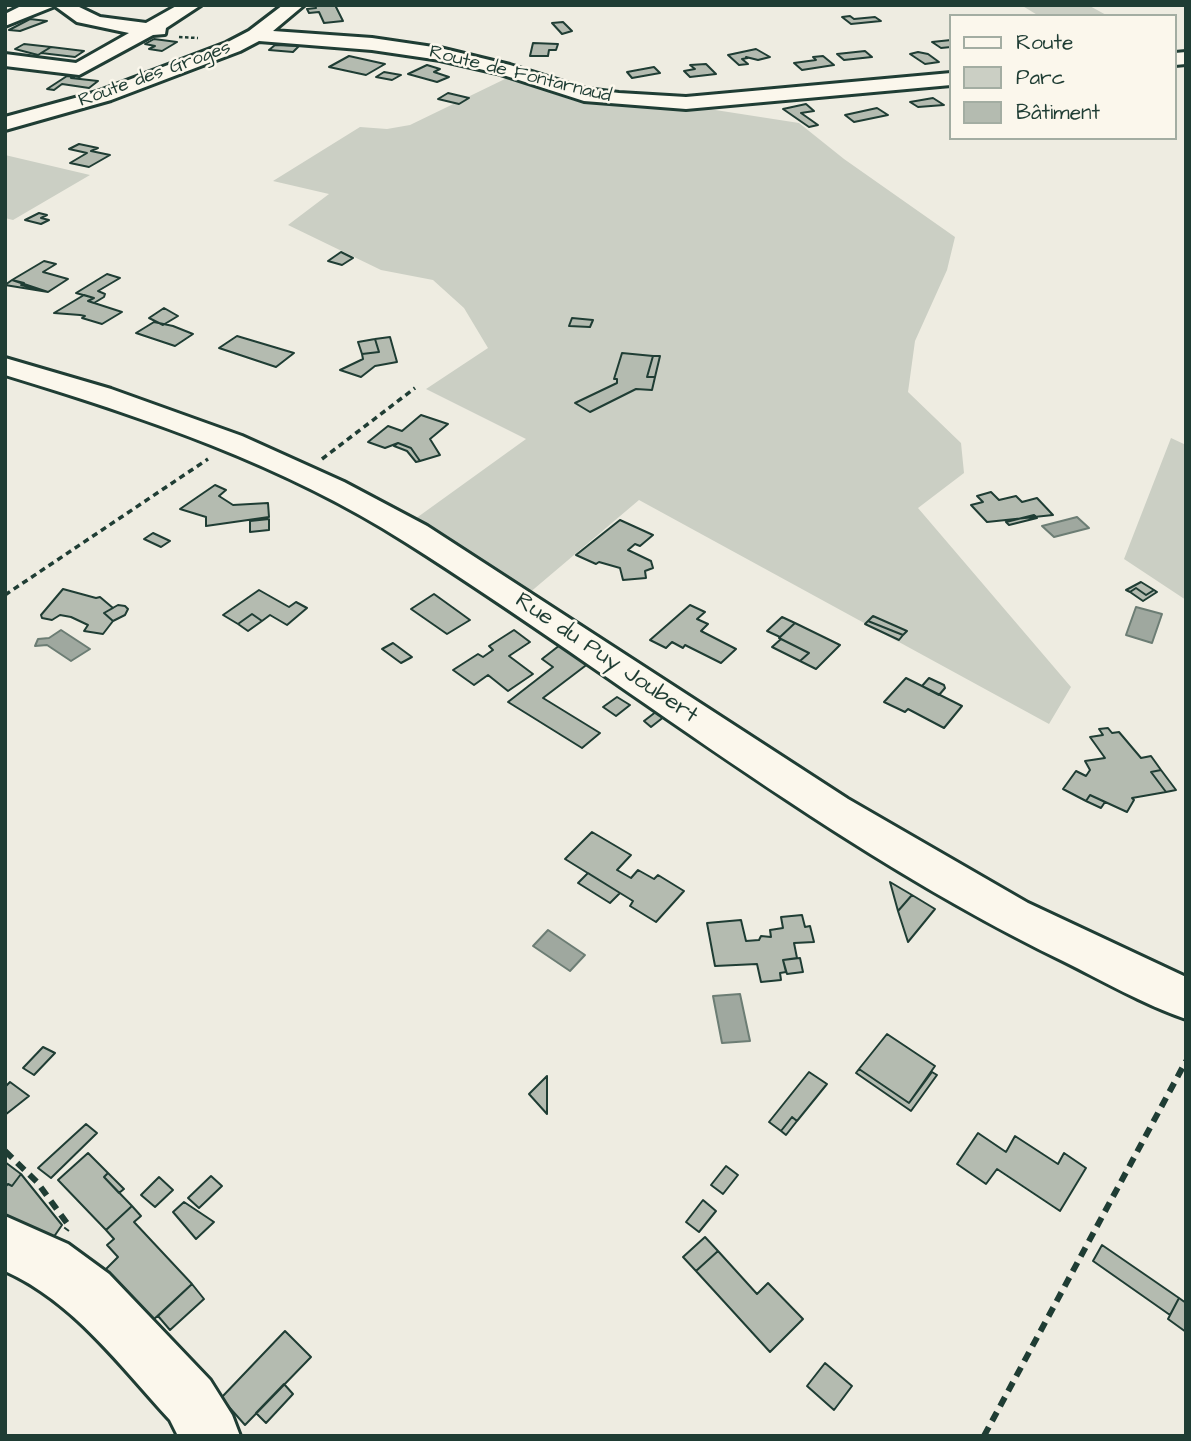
<!DOCTYPE html>
<meta charset="utf-8">
<style>
body{margin:0}
#map{position:relative;width:1191px;height:1441px;overflow:hidden;background:#eeece1;font-family:"Architects Daughter",sans-serif}
canvas{display:block}
.frame{position:absolute;inset:0;border:7px solid #1f3d34;pointer-events:none}
.legend{position:absolute;left:949px;top:14px;width:228px;height:126px;box-sizing:border-box;background:#fbf7ec;border:2px solid #a3ada2;margin:0;padding:9px 12px;list-style:none;font-size:21px;color:#1f3d34}
.legend li{display:flex;align-items:center;gap:14px;height:35px}
.legend b{width:35px;border:2px solid #a3ada2}
</style>
<div id="map">
<canvas width="1191" height="1441"></canvas>
<div class="frame"></div>
<ul class="legend">
<li><b style="height:9px;background:#fbf7ec"></b>Route</li>
<li><b style="height:19px;background:#cbcfc4"></b>Parc</li>
<li><b style="height:19px;background:#b4bbb0"></b>Bâtiment</li>
</ul>
</div>
<script>
const ctx = document.querySelector('canvas').getContext('2d');
ctx.lineJoin = 'round';
function fillPath(path, color) {
  ctx.fillStyle = color;
  ctx.fill(path, 'evenodd');
}
function stroke(path, color, width, dash) {
  ctx.strokeStyle = color;
  ctx.lineWidth = width;
  ctx.lineCap = dash ? 'butt' : 'round';
  ctx.setLineDash(dash || []);
  ctx.stroke(path);
}
function drawText(font, color, halo, rows, align = 'center') {
  ctx.font = font + ' "Architects Daughter",sans-serif';
  ctx.lineWidth = 5;
  ctx.setLineDash([]);
  ctx.textBaseline = 'middle';
  ctx.strokeStyle = halo;
  ctx.fillStyle = color;
  for (const [text, x, y, turn = 0] of rows) {
    ctx.save();
    ctx.translate(x, y);
    ctx.rotate((+turn || 0) * Math.PI / 180);
    ctx.textAlign = isNaN(turn) ? turn : align;
    if (halo) ctx.strokeText(text, 0, 0);
    ctx.fillText(text, 0, 0);
    ctx.restore();
  }
}
fillPath(new Path2D(`
 M1021,5H1088L1108,16H1039Z
 M507,78L575,101L696,107L799,123L844,159L955,237L947,270L915,341L908,392L961,443L964,473L918,508L1071,687L1049,724L639,500L528,594L415,519L526,439L426,389L488,348L464,308L433,280L381,270L288,225L329,194L273,181L360,127L387,129L410,125Z
 M5,155L90,175L13,220L5,218Z
 M1171,438L1186,445V600L1124,559Z`), '#cbcfc4');
const water = new Path2D(`
 M1077,517L1089,528L1054,537L1042,526Z
 M1136,607L1162,614L1152,643L1126,635Z
 M61,630L90,649L71,661L47,645L35,646L38,639L49,638Z
 M548,930L585,955L570,971L533,946Z
 M740,994L750,1041L722,1043L713,996Z`);
fillPath(water, '#9fa89f');
stroke(water, '#6c7d74', 2);
const building = new Path2D(`
 M315,5H335L343,21L324,23L319,12L309,13L307,9L316,8Z
 M850,16L854,19L875,17L881,21L851,24L842,17Z
 M30,19L47,21L20,31L9,30Z
 M563,22L572,31L562,34L552,23Z
 M154,39L177,42L162,51L149,49L155,46L145,44Z
 M951,40V47L941,48L932,42Z
 M533,43L558,44L556,50H549L548,56H530Z
 M24,44L51,47L38,55L15,49Z
 M275,45L299,46L293,52L269,50Z
 M51,47L84,51L75,57L41,53Z
 M756,49L770,57L758,60L746,57L748,58L742,59L748,64L739,65L728,55Z
 M865,51L872,57L844,60L837,54Z
 M918,52L928,54L939,62L925,64L910,54Z
 M349,56L385,64L366,75L329,67Z
 M823,56L834,65L802,70L794,63L816,60L813,57Z
 M706,64L716,74L690,77L684,71L695,69L690,65Z
 M427,65L440,69L434,72L449,77L437,82L408,74Z
 M654,67L660,73L632,78L627,72Z
 M384,72L401,75L392,80L376,77Z
 M67,76L74,77L71,78L98,81L89,88L62,84L54,90L47,89Z
 M448,93L469,98L459,104L438,99Z
 M933,98L944,105L918,107L910,102Z
 M806,104L814,111L801,113L818,125L809,127L783,109Z
 M877,108L888,115L854,122L845,115Z
 M79,144L98,148L91,151L110,155L89,167L70,163L87,153L69,149Z
 M39,213L47,215L41,218L49,220L41,224L25,220Z
 M341,252L353,258L342,265L328,261Z
 M44,261L56,264L43,272L68,279L48,292L12,280Z
 M107,274L120,278L98,291L105,294L104,297L94,303L88,301L94,298L76,293Z
 M12,280L24,283L21,285L48,292L5,285Z
 M84,295L94,298L88,301L122,312L102,324L82,318L85,316L80,315L54,313Z
 M164,308L178,316L163,325L149,318Z
 M572,318L593,320L590,327L569,326Z
 M154,322L173,326L193,334L175,346L136,333Z
 M237,336L294,353L276,367L219,348Z
 M390,337L397,362L375,366L361,377L340,370L363,359L362,354L379,352L375,339Z
 M375,339L379,352L362,354L358,342Z
 M622,353L653,356L647,377H655L652,390L636,389L590,412L575,403L617,383V379H614Z
 M653,356H660L655,377H647Z
 M421,415L448,424L430,439L440,455L420,461L411,448L398,443L385,448L368,442L388,426L402,431Z
 M398,443L411,448L420,461L416,462L407,451L394,446Z
 M215,485L226,490L219,496L233,505L268,503L269,517L206,526V517L180,509Z
 M991,492L999,500L1016,496L1022,502L1037,498L1053,515L987,522L971,505L983,502L977,496Z
 M1034,515L1037,518L1009,525L1006,522Z
 M269,519V530L250,532V521Z
 M620,520L653,535L640,546L635,544L628,550L651,561L653,568L645,571L646,578L623,580L620,568L599,562L596,564L576,555Z
 M153,533L170,541L161,547L144,539Z
 M1141,582L1154,590L1146,595L1136,588L1130,592L1126,590Z
 M1136,588L1146,595L1154,590L1157,592L1143,601L1130,592Z
 M63,589L96,598L100,597L113,608L104,613L113,621L103,634L84,631L88,625L71,617L60,615L52,620L42,618L41,615Z
 M259,590L289,607L296,602L307,608L287,625L270,615L262,621L252,614L238,624L223,615Z
 M434,594L459,612L470,620L447,634L411,609Z
 M118,605L125,606L128,609L125,615L113,621L104,613Z
 M690,605L705,612L697,619L708,624L701,631L736,649L721,663L685,645L683,648L672,642L666,648L650,640Z
 M252,614L262,621L248,631L238,624Z
 M873,616L907,631L903,635L868,621Z
 M782,617L795,623L780,637L767,631Z
 M868,621L903,635L899,640L865,624Z
 M795,623L840,645L816,669L800,661L809,653L779,638Z
 M514,630L530,642L509,656L533,674L508,691L488,675L474,685L453,670L478,654L483,657L493,650L489,646Z
 M781,639L809,653L800,661L772,647Z
 M393,643L412,657L401,663L382,649Z
 M560,645L589,663L543,698L600,733L582,748L508,702L553,667L542,659Z
 M906,678L962,706L944,728L908,709L905,712L884,702Z
 M929,678L944,685L945,688L939,695L922,686Z
 M617,697L630,705L616,716L603,707Z
 M657,711L665,716L651,727L644,721Z
 M1108,728L1112,733L1119,732L1141,758L1151,756L1161,770L1151,772L1166,792L1132,798L1134,800L1127,812L1090,795L1086,801L1063,789L1076,771L1086,776L1090,770L1085,761L1105,758L1090,737L1103,735L1099,729Z
 M1161,770L1176,790L1166,792L1151,772Z
 M1090,795L1105,802L1101,808L1086,801Z
 M592,832L631,855L617,870L631,878L638,870L654,879L658,875L684,891L656,922L630,906L633,901L565,859Z
 M588,873L620,893L610,903L578,883Z
 M890,882L912,895L898,911Z
 M912,895L935,909L908,942L898,911Z
 M802,915L805,927L810,926L814,942L794,943L797,958L783,960L786,972L780,973L781,980L761,982L757,964L715,966L707,923L741,920L746,941L759,940L761,936L771,937L770,930L783,928L781,917Z
 M800,958L803,972L787,974L783,960Z
 M887,1034L935,1066L909,1103L859,1069Z
 M43,1047L55,1053L34,1075L23,1068Z
 M859,1069L909,1103L932,1072L937,1075L911,1111L856,1073Z
 M809,1072L827,1084L797,1121L792,1117L781,1131L769,1122Z
 M547,1076V1114L529,1094Z
 M10,1082L29,1096L5,1115V1087Z
 M792,1117L797,1121L786,1135L781,1131Z
 M86,1124L97,1133L51,1178L38,1168Z
 M978,1133L1006,1152L1015,1136L1058,1164L1064,1153L1086,1168L1060,1211L997,1169L986,1184L957,1164Z
 M88,1153L108,1173L104,1177L132,1206L106,1230L58,1180Z
 M5,1162L21,1174L12,1186L8,1184L5,1187Z
 M726,1166L738,1175L723,1194L711,1185Z
 M108,1173L124,1189L119,1193L104,1177Z
 M21,1174L62,1225L51,1241L5,1222V1187L8,1184L12,1186Z
 M211,1176L222,1186L199,1208L188,1198Z
 M159,1177L173,1190L155,1207L141,1195Z
 M703,1200L716,1211L699,1232L686,1222Z
 M184,1202L214,1222L196,1239L173,1212Z
 M132,1206L141,1216L134,1222L192,1284L152,1321L105,1270L118,1257L107,1245L114,1239L106,1230Z
 M705,1237L718,1251L696,1271L683,1257Z
 M1102,1245L1179,1298L1170,1315L1093,1261Z
 M718,1251L757,1294L768,1283L803,1319L770,1352L696,1271Z
 M192,1284L204,1299L170,1330L158,1316Z
 M1179,1298L1186,1303V1332L1168,1319Z
 M285,1331L311,1357L245,1425L221,1398Z
 M825,1363L852,1386L834,1410L807,1386Z
 M284,1384L293,1394L266,1423L256,1413Z`);
fillPath(building, '#b4bbb0');
stroke(building, '#1f3d34', 2);
const minor = new Path2D(`
 M23,5H75L100,17L146,23L178,5H201L166,28L165,34L153,35L79,75L5,66V54L76,63L129,33L77,22L55,6L5,26V14Z
 M283,5H304L273,31L372,38L440,48L510,65L586,89L619,93L686,97L951,73V85L686,109L584,101L497,73L440,60L372,50L259,41L240,51L111,100L5,130V117L97,92L226,43L249,31Z
 M1186,52V64L1175,65V53Z
 M5,358L111,389L242,436L344,482L427,526L848,799L1028,903L1186,977V1019C1143,1004 1103,981 1063,961C828,847 625,681 405,542C283,464 143,417 5,375Z
 M5,1216L68,1244L109,1274L210,1380L232,1415L240,1436H178L170,1420C120,1366 74,1302 5,1271Z`);
stroke(minor, '#1f3d34', 6);
stroke(new Path2D(`
 M179,37L198,38`), '#1f3d34', 2.5, [3.5, 2.5]);
stroke(new Path2D(`
 M322,459L415,388
 M5,595L208,459`), '#1f3d34', 3.5, [6, 4.5]);
stroke(new Path2D(`
 M5,1151L37,1182L69,1226L66,1230
 M984,1436L1186,1061`), '#1f3d34', 6, [10, 7]);
fillPath(minor, '#fbf7ec');
drawText('19px', '#1f3d34', '#fbf7ec', [
 ["Route des Groges",155,75,-20],
 ["Route de Fontarnaud",520,75,14]
]);
drawText('23px', '#1f3d34', '#fbf7ec', [
 ["Rue du Puy Joubert",606,659,34]
]);
</script>
